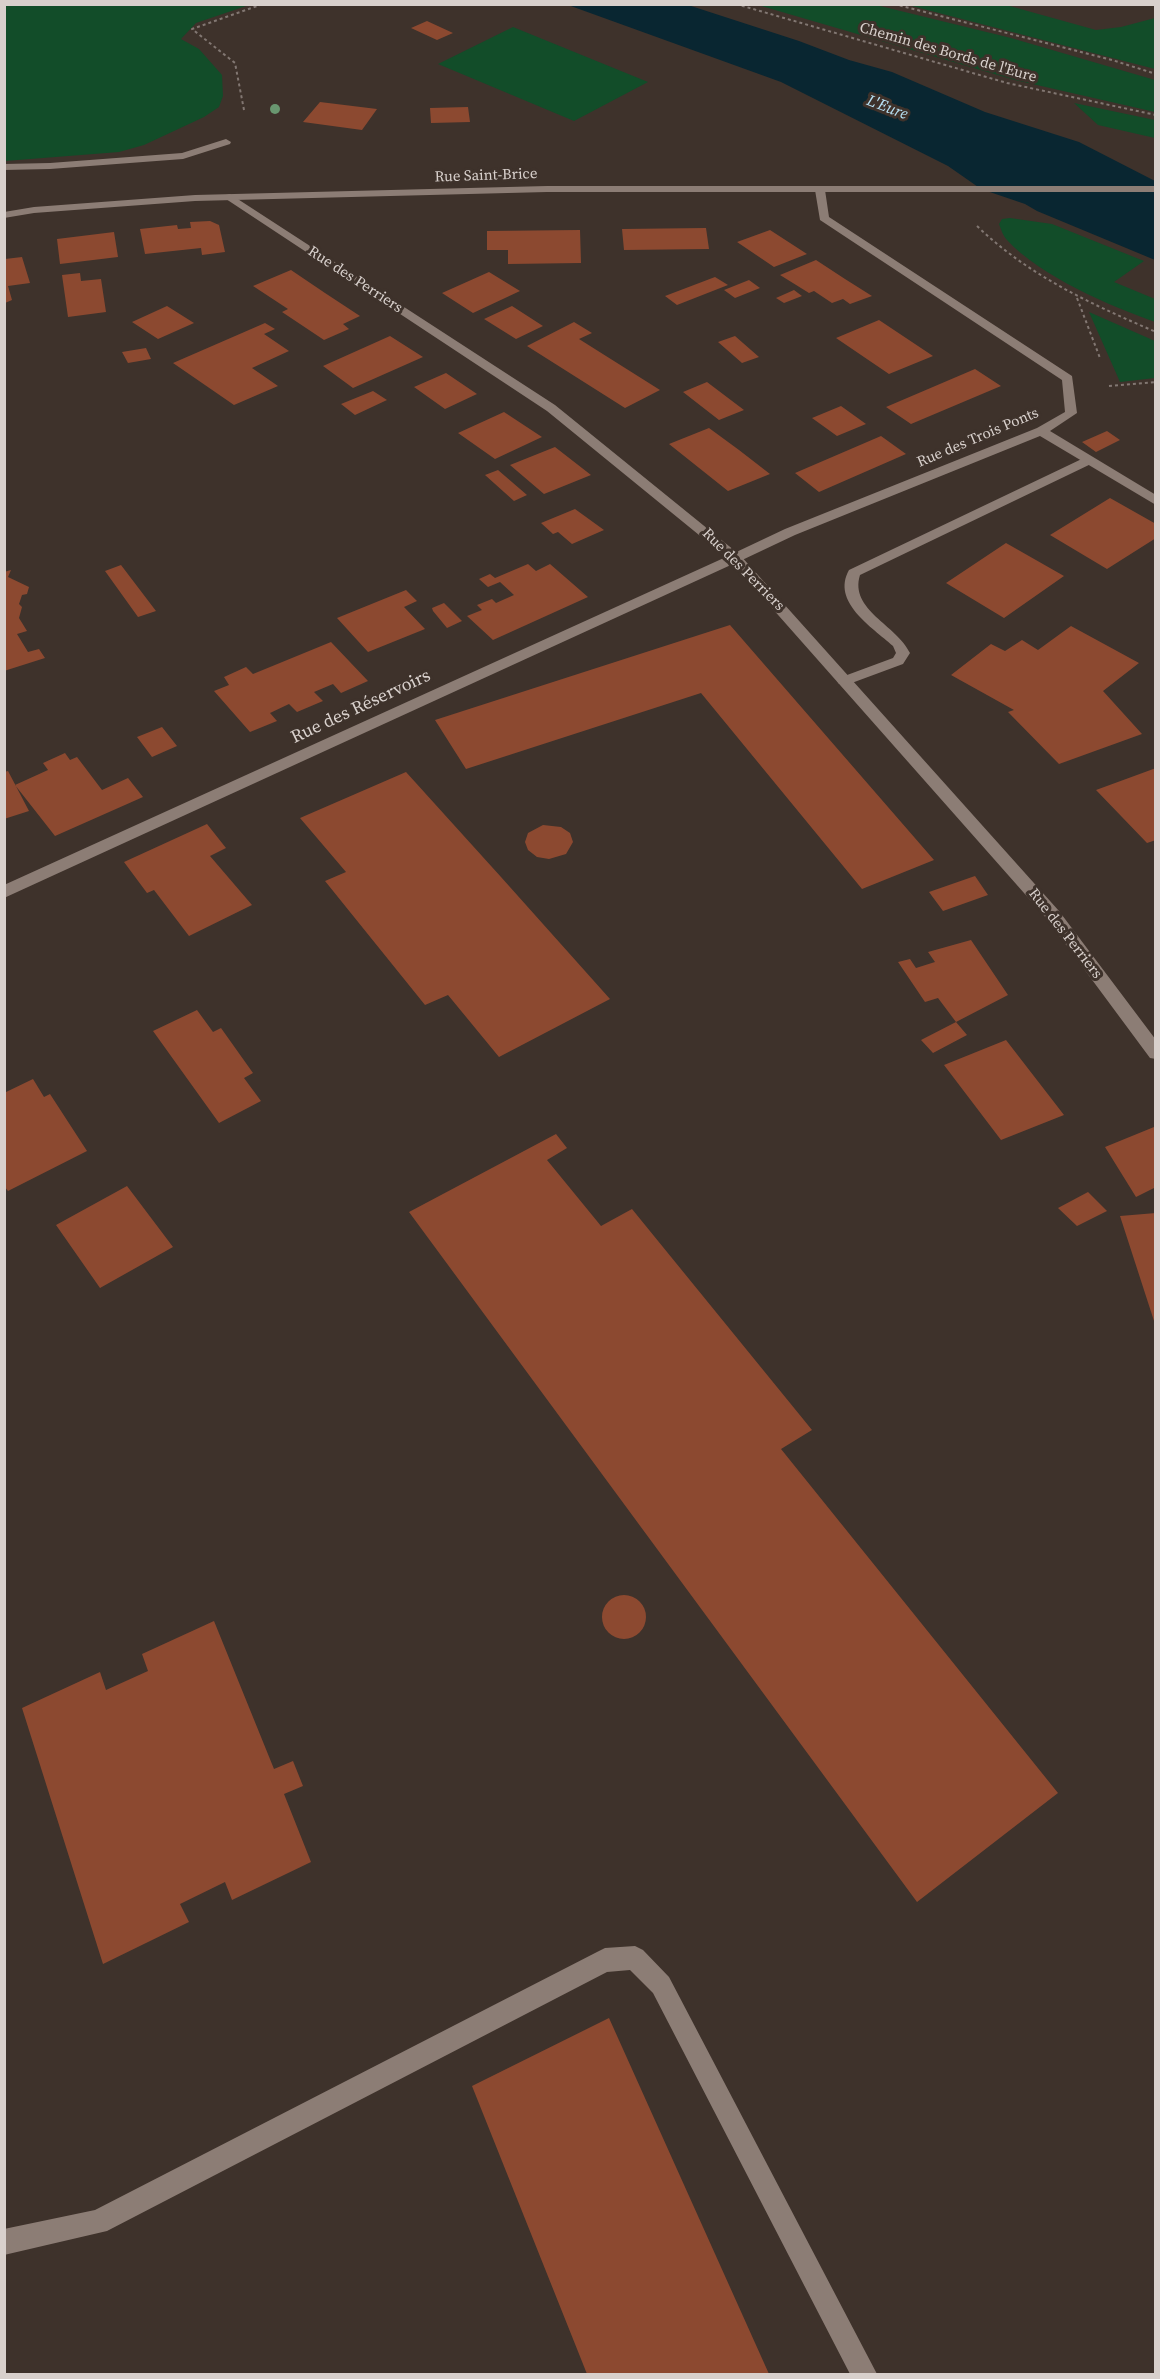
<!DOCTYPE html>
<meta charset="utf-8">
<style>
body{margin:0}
#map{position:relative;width:1160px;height:2379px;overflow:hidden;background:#3e322b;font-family:"Source Serif 4",serif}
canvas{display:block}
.frame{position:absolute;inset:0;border:6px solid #d8d0cc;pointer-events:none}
</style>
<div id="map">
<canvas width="1160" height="2379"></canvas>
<div class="frame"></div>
</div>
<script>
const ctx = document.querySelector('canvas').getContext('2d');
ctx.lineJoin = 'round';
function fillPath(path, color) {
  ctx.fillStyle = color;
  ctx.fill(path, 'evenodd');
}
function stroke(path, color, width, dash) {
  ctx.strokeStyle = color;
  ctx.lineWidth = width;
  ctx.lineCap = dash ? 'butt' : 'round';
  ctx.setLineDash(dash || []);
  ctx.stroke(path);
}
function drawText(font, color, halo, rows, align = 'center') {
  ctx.font = font + ' "Source Serif 4",serif';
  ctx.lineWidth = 6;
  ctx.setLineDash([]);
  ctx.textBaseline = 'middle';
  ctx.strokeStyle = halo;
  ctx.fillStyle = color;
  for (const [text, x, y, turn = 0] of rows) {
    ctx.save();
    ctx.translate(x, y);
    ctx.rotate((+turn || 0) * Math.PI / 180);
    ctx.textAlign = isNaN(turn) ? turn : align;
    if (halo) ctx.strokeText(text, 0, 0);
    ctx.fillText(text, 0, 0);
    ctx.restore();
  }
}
fillPath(new Path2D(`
 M4,5L5,4L249,5L196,23L181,39L199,49L222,75L223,96L219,107L204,117L144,145L119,152L5,161Z
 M758,5H876L1011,38L1155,80V112L1015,80Z
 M908,5H1006L1096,30L1121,27L1155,18V69Z
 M513,27L648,82L574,121L438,64Z
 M1074,103L1155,120V138L1098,125Z
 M1010,218L1052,224L1144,261L1114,282L1155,299V322C1110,306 1040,276 1007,240C1003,236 1001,229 999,224L1002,219Z
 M1089,312L1155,341V378L1120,382Z`), '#124d29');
fillPath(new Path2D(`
 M568,5H688L799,41L849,60L892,72L985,112L1079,142L1155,181V260L1037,211L1025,204L981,189L948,166L781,82Z`), '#092631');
fillPath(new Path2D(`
 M427,21L453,33L437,40L411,28Z
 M320,102L377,109L362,130L303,122Z
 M468,107L470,122L431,123L430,108Z
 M210,221L219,225L225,252L202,255L201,248L145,254L140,229L177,225L178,229L191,228L190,222Z
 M706,228L709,249L624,250L622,229Z
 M580,230L581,263L508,264V250H487V231Z
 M770,230L807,254L774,267L737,242Z
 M114,232L118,257L60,264L57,239Z
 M22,257L30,283L8,286L12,300L5,303V259Z
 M816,260L845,279L872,296L850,304L843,299L832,303L814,291L809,293L780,275Z
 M291,270L325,293L360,316L343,324L349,329L324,340L282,312L288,309L253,286Z
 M489,272L520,291L473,313L442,293Z
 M80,273L81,281L101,279L106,312L68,317L62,275Z
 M715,277L728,285L677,305L665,296Z
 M749,280L760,288L735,298L724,290Z
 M794,290L802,296L784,303L776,298Z
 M167,306L194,323L158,339L132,322Z
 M512,306L543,326L516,339L484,319Z
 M879,320L933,356L889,374L836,338Z
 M574,322L592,333L579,339L660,390L625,408L527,346Z
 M265,323L275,329L264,334L289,351L252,368L278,386L234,405L173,363Z
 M390,336L423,357L353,388L323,366Z
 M735,336L759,357L742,363L718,342Z
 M146,348L151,359L128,363L122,352Z
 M975,369L1001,386L911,424L886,407Z
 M446,373L477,394L445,409L414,387Z
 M707,382L744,410L719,420L683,392Z
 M373,391L387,400L355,415L341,404Z
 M841,406L866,424L837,436L812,418Z
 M504,412L542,437L495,459L458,433Z
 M709,428L739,450L770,474L728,491L669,444Z
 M1107,431L1120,440L1096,452L1082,442Z
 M881,436L906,454L819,492L795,473Z
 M555,447L591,475L544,494L510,465Z
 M498,470L527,495L514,501L485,475Z
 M1110,498L1156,524V538L1107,569L1050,535Z
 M575,509L604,530L572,544L558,532L553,534L541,523Z
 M1006,543L1064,576L1004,618L946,583Z
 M528,564L536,571L550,564L588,597L493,640L467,616L482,610L477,605L492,599L496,603L514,595L500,582L488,587L479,579L490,574L495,578Z
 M121,565L156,611L138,617L105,571Z
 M11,570L8,577L29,587L27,594L22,595L19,604L22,607L19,618L27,631L17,634L28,652L39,649L45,658L4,671V572Z
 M406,590L417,601L404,607L425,629L368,652L337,618Z
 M444,603L462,621L447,628L433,611L432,608Z
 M730,625L934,860L862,889L701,693L466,769L435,720Z
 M1071,626L1139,663L1103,691L1142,734L1059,764L1008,712L1014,710L951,675L991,644L1005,651L1022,640L1038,650Z
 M331,642L368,681L341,693L333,684L314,692L323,701L297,712L289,704L270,713L277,721L250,732L214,691L229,685L224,677L246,667L253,674Z
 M162,727L177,746L152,757L137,737Z
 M65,753L70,760L77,757L102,790L128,778L143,797L55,836L15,785L48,770L43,763Z
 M1156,768V840L1147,843L1096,790Z
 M8,771L29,811L4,819V772Z
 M406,772L501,877L610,999L499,1057L448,995L425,1005L325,881L346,872L300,818Z
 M207,824L226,848L210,856L252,905L189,936L154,890L147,893L124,862Z
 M543,825L561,827L570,833L573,842L566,854L549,859L537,857L528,850L525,842L528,833Z
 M975,876L988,895L943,911L929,892Z
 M971,940L1008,995L956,1022L938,998L925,1002L898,962L910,959L916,968L935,962L928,952Z
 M197,1010L213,1032L221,1028L253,1073L244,1078L261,1101L219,1123L153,1031Z
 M956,1022L967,1035L933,1053L921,1040Z
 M1006,1040L1064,1115L1001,1140L944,1065Z
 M33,1079L44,1097L50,1094L87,1151L8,1191L4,1186V1093Z
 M1154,1127L1156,1187L1136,1197L1105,1147Z
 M556,1134L567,1148L547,1160L601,1226L632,1209L812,1430L781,1449L1058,1793L917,1902L409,1212Z
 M127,1186L173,1247L100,1288L56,1225Z
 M1088,1192L1107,1211L1077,1226L1058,1208Z
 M1156,1213V1324H1155L1120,1216Z
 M602 1617a22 22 0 1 1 44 0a22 22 0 1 1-44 0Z
 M214,1621L274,1769L293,1761L303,1786L284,1794L311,1862L232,1900L225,1882L180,1904L189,1922L103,1964L22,1708L100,1672L106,1690L148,1671L142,1654Z
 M609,2018L769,2374H587L472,2086Z`), '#8c4930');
stroke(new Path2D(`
 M736,4L1007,83L1156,115
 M894,4L1112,60L1156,74
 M244,110L235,63L192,29L263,4
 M977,226C1029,276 1091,304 1156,332
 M1077,298L1100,358
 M1109,386L1156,382`), '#827772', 2, [3, 3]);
fillPath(new Path2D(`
 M226,139L231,142L230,144L183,159L50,169L4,170V164L50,163L182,153Z
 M1088,456L1094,460L1093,463L860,575C849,610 897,625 910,653L903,664L849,684H839L837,681L839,678L893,658L896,653L893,646C872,627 831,602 849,570Z
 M635,1946L643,1950L669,1977L877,2374H850L653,1993L630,1970L607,1972L107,2231L4,2255V2229L95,2210L597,1952L605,1948Z`), '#8c7d75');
fillPath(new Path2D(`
 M820,187L825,190L829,217L1072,376L1077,413L1050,431L1156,495V505L1040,436L795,535L740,561H730L728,558L730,555L785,529L1037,428L1065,412L1062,380L820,220L815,190Z`), '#8c7d75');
fillPath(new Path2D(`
 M230,194L555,405L740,555L1059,911L1156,1040V1059L1150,1058L1047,919L733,564L4,898V885L726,557L547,411L226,199V195Z`), '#8c7d75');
fillPath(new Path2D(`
 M547,186H1156V192H547L195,201L34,213L4,218V212L34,207L195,195Z`), '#8c7d75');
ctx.fillStyle = '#699770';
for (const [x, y] of [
 [275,109]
]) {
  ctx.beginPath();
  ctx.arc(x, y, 5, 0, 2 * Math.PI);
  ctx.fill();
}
drawText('15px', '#d8d0cc', '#3e322b', [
 ["Chemin des Bords de l'Eure",948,53,16],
 ["Rue Saint-Brice",486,176,-2],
 ["Rue des Perriers",355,280,33],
 ["Rue des Trois Ponts",978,438,-23],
 ["Rue des Perriers",743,570,45],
 ["Rue des Perriers",1065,934,52]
]);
drawText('italic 16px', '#b7e1f4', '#3e322b', [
 ["L'Eure",887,108,21]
]);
drawText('18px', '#d8d0cc', '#3e322b', [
 ["Rue des Réservoirs",361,707,-25]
]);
</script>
